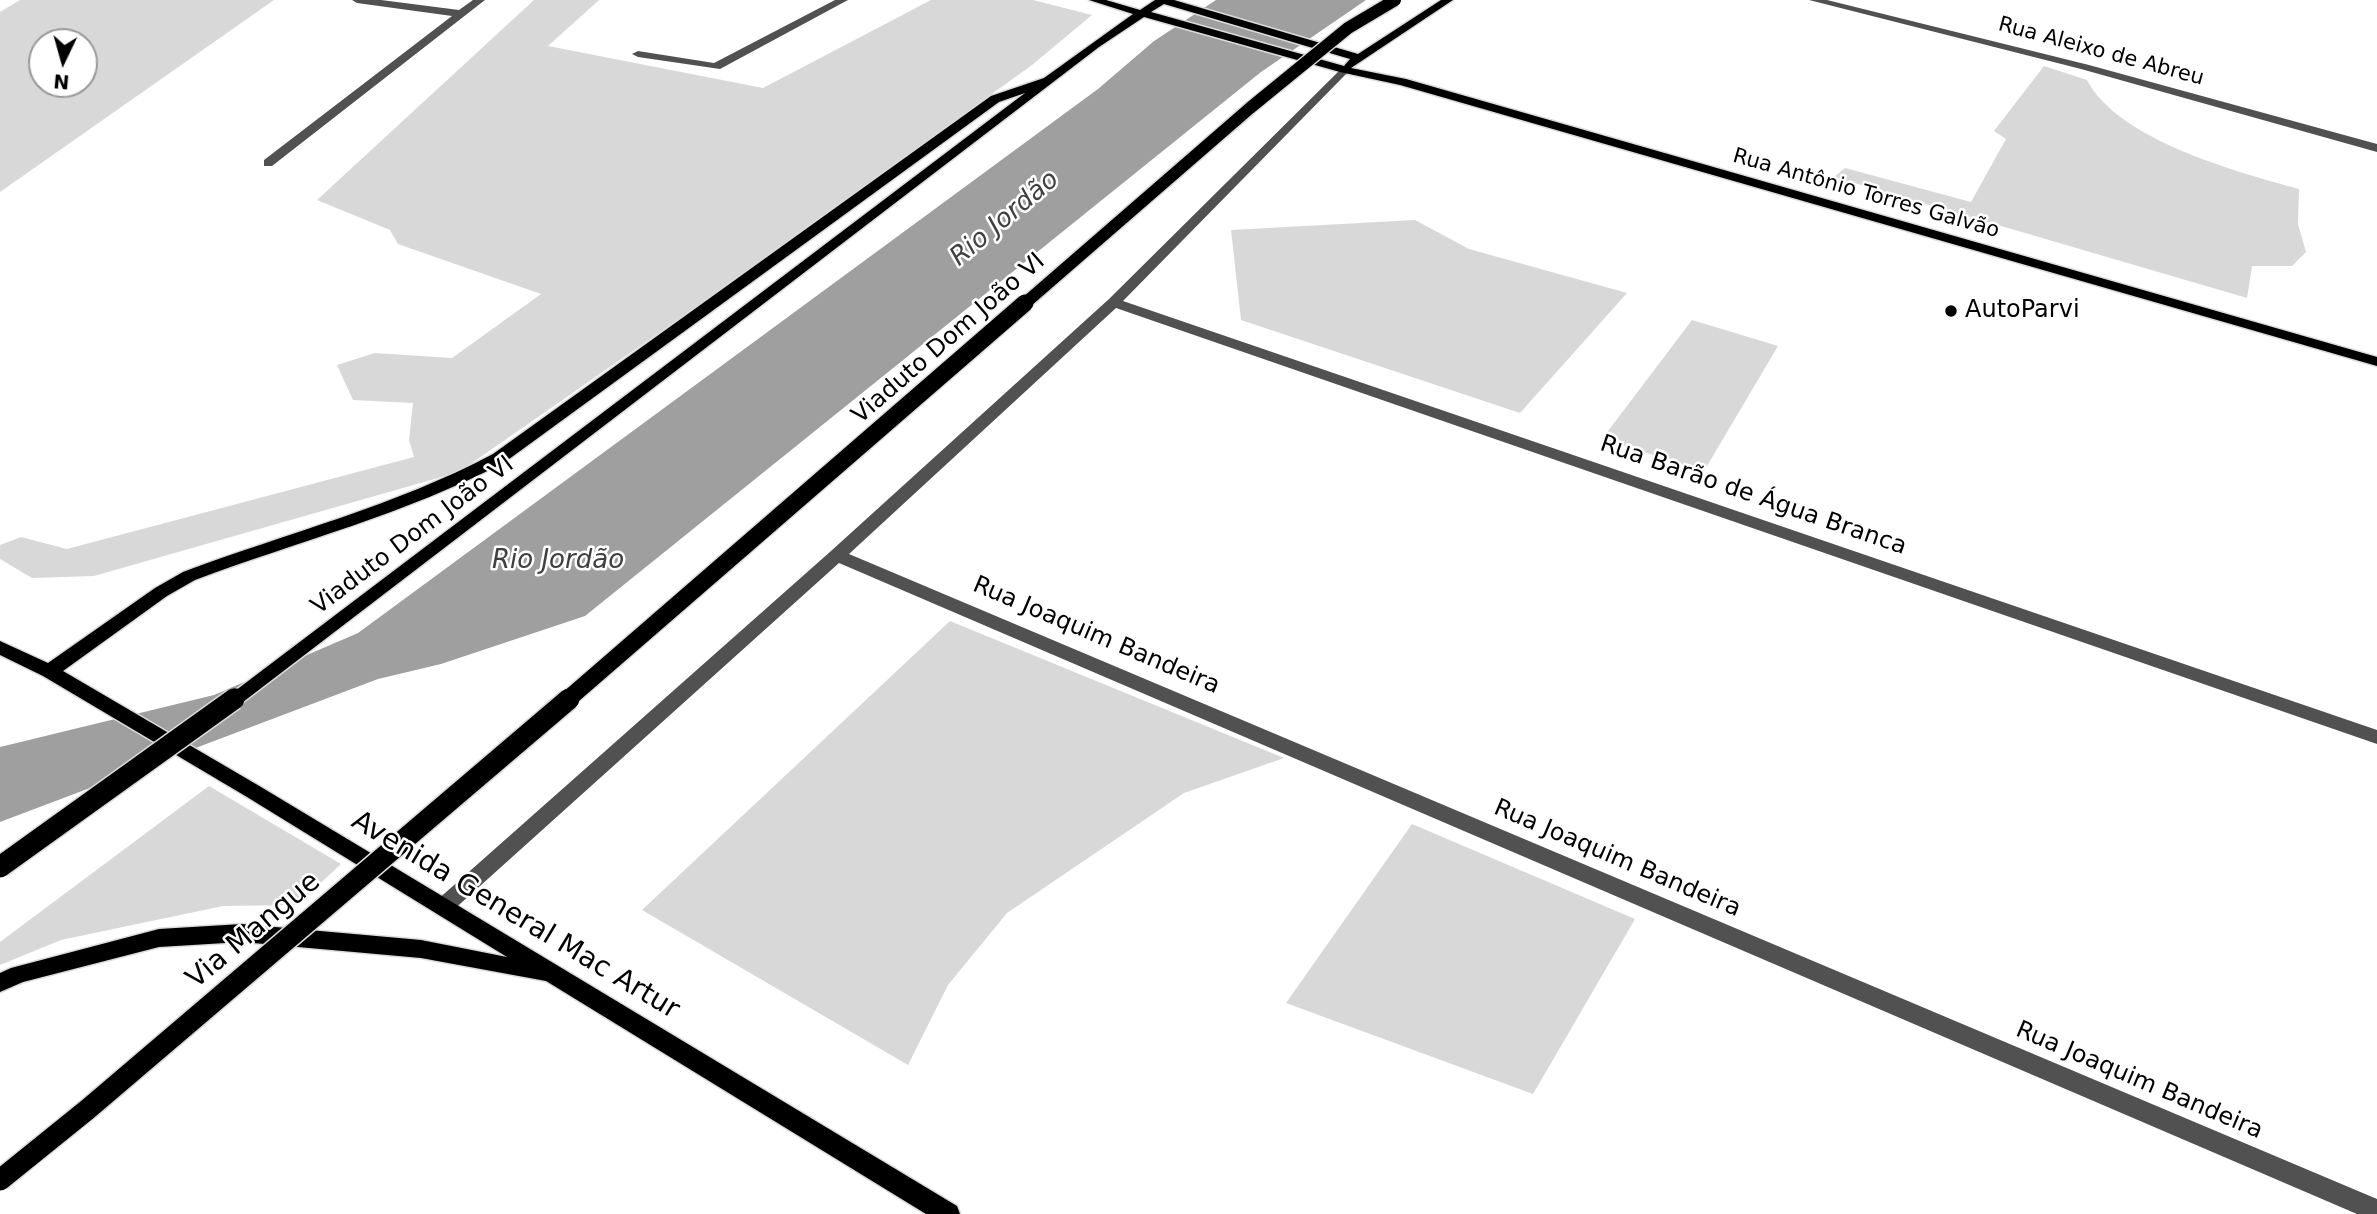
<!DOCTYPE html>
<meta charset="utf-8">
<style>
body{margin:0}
#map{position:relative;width:2377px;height:1214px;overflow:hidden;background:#fff;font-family:"DejaVu Sans",sans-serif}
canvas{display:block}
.north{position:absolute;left:28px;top:28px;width:70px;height:70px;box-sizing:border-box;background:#fff;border:2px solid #999;border-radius:50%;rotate:185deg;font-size:19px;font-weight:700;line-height:28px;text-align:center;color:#000}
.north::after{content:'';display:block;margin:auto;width:24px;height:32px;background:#000;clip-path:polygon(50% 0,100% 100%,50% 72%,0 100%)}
</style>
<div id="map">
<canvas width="2377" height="1214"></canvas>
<div class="north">N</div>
</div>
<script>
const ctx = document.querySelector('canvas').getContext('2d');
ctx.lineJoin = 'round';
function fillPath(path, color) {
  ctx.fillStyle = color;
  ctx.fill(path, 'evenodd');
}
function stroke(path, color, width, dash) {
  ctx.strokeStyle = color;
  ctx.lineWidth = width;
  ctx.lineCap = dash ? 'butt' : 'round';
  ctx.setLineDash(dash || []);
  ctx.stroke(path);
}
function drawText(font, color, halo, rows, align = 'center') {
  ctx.font = font + ' "DejaVu Sans",sans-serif';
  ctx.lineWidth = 5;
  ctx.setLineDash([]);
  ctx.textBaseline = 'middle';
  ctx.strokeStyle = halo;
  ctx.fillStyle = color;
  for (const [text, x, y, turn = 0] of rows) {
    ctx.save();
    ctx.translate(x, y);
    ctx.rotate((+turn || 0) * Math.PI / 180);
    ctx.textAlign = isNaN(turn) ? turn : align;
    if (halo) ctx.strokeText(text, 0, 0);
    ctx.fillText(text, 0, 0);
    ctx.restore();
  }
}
fillPath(new Path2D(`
 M20,0H274L0,192V12ZM42,42H84V84H42Z
 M534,0H599L548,46L763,88L931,0H1033L1092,15L1032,65L709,298L459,472L94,576L32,578L0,559V545L21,537L67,549L414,457L409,440L413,403L353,400L337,365L375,353L452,358L541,294L398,244L390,230L317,200Z
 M2044,66L2087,80C2118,140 2237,172 2299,189L2298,224L2306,252L2292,266H2252L2247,298L1834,177L1845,168L1971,202L2006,139L1994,131Z
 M1415,220L1469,249L1627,293L1520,413L1241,320L1231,230Z
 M1692,320L1778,346L1704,471L1602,439Z
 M950,621L1284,758L1184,793L1007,913L948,985L908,1065L642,910Z
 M209,786L341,864L297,905L223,906L61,940L0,965V942Z
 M1412,824L1635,919L1533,1094L1286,1003Z`), '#d8d8d8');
fillPath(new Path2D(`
 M1216,0H1366L1261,72L585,616L441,664L378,679L0,822V747L214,695L358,633L1098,89L1154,41Z`), '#9f9f9f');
const major = new Path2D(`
 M1089,0H1106L1140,10L1155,0H1174L1358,54L1441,0H1453L1351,68L1406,79L2377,357V366L1400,85L1340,72L1144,17L1099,47L243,702H229L227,697L1025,93L999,102L505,462C406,514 299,541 195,580L167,596L63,671L261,787L957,1206L960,1214H926L546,981L421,958L242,942L159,947L23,982L0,992V973L11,968L159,929L242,924L421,940L507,957L247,797L43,676L0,655V641L48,663L155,588L183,572C287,533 395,506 493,454L991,96L1044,78L1133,14ZM1164,4L1350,59L1344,66L1151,12Z`);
stroke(major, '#dbdbdb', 3);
fillPath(new Path2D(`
 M352,0H381L459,10L473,0H485L272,166H264V160L452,16L357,3Z
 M835,0H848L720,69L638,57L632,54L638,51L714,63Z
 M1809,0H1827L2089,65L2377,144V152L2081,69Z
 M1344,66L1348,68V72L1123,301L2377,730V744L1116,308L849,554L2377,1199V1214H2357L839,563L450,913L443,916L436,913L433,907L436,901L831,551L1109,299Z`), '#515151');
fillPath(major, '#000');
const majorBridgeFar2 = new Path2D(`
 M1023,305L1250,108L1348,28L1395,0`);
const majorBridgeFar1 = new Path2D(`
 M231,700L236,697
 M567,700L1025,303`);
const majorBridge = new Path2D(`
 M0,867L234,699
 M0,1180L88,1109L569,699`);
stroke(majorBridgeFar2, '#dbdbdb', 15, []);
stroke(majorBridgeFar1, '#dbdbdb', 20, []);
stroke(majorBridge, '#dbdbdb', 24, []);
stroke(majorBridgeFar2, '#000', 12);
stroke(majorBridgeFar1, '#000', 17);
stroke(majorBridge, '#000', 21);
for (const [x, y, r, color] of [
 [1951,311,7,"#000"]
]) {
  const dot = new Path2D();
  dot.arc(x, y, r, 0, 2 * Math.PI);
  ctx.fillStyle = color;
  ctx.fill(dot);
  stroke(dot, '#fff', 2.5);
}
drawText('21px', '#000', '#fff', [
 ["Rua Aleixo de Abreu",2101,52,15],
 ["Rua Antônio Torres Galvão",1866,194,16]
]);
drawText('24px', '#000', '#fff', [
 ["AutoParvi",1965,311]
], 'left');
drawText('24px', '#000', '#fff', [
 ["Viaduto Dom João VI",949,339,-41],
 ["Rua Barão de Água Branca",1753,496,19],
 ["Viaduto Dom João VI",413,536,-37],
 ["Rua Joaquim Bandeira",1096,636,23],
 ["Rua Joaquim Bandeira",1617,859,23],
 ["Rua Joaquim Bandeira",2139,1081,23]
]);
drawText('italic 26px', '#404040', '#fff', [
 ["Rio Jordão",1005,219,-40],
 ["Rio Jordão",558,561]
]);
drawText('28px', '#000', '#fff', [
 ["Avenida General Mac Artur",515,916,31],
 ["Via Mangue",254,931,-40]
]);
</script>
